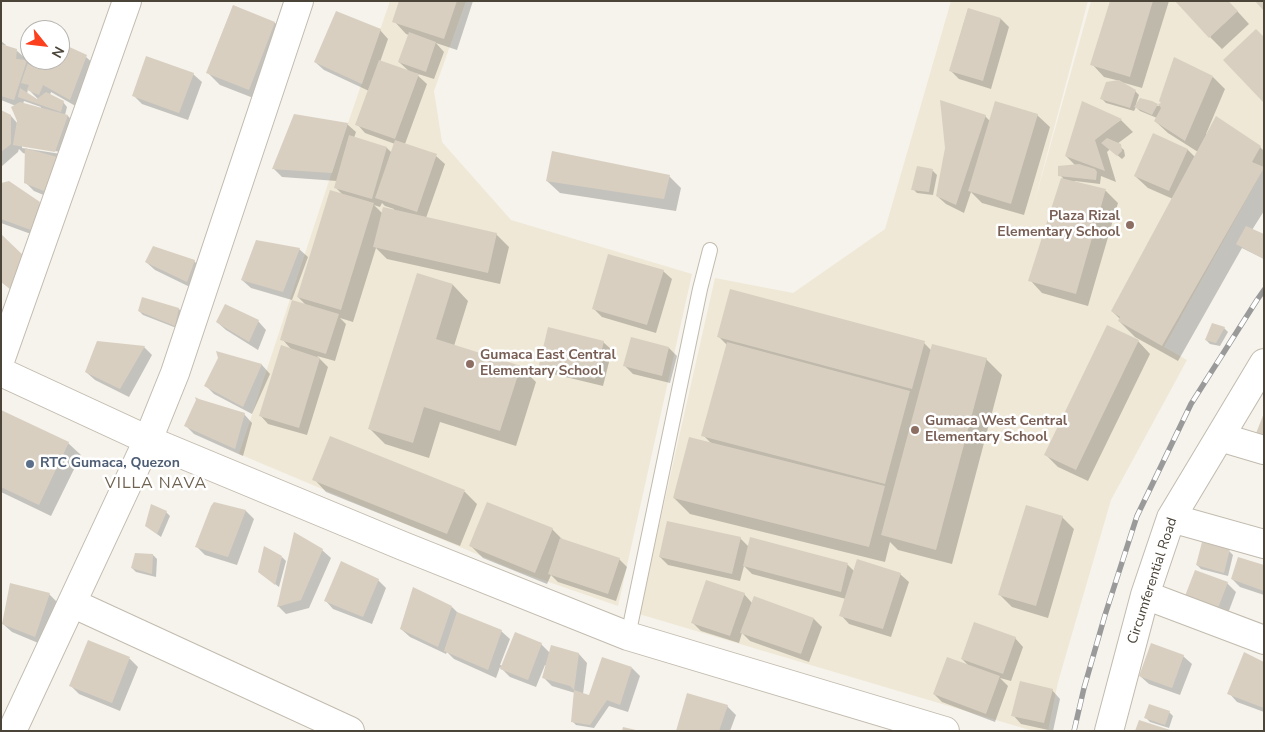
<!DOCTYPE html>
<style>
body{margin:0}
#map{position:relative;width:1265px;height:732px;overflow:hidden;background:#f6f3ec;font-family:"Nunito Sans",sans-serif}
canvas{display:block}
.frame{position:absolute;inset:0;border:2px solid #4b4439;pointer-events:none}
.north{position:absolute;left:20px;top:20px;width:50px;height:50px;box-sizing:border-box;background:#fff;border:1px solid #b7b4b0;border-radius:50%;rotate:119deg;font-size:14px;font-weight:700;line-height:20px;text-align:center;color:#4b4439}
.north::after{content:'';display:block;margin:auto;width:18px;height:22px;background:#fc3f1d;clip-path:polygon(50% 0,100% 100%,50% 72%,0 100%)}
</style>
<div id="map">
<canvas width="1265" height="732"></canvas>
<div class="frame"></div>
<div class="north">N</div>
</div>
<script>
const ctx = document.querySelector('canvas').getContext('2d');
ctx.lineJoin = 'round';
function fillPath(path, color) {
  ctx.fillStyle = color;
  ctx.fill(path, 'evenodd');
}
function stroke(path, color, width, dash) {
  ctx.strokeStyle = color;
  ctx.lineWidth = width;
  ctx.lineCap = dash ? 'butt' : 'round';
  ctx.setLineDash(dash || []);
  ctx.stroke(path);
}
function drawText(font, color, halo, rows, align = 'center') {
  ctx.font = font + ' "Nunito Sans",sans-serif';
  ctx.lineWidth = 5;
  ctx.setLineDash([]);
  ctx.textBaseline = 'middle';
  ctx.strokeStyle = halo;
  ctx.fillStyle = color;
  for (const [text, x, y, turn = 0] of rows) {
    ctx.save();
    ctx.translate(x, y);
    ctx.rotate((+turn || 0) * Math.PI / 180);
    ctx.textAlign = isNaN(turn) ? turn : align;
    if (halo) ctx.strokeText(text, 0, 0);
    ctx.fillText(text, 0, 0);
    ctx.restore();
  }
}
fillPath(new Path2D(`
 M390,1H466L434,91L442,142L511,220L692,274L618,606L517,571L239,454L348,123Z
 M951,1H1088L1033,207L1091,1H1264V168L1164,347L1187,360L1111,500L1058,682L1048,731H1033L639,614L715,278L793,293L885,229Z`), '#efe8d6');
fillPath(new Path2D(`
 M400,1H473L457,50L436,43L444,52L434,79L415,73L427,84L405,144L436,156L445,164L426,218L496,234L509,247L500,284L387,259L376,248L353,322L340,318L346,324L335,361L317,356L328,367L307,435L268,424L260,415L292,350L282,339L308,307L298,297L343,195L335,187L337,181L282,177L274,169L347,124L356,132L354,138L387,148L392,153L395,144L365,133L357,124L369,91L324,70L315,62L380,30L388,39L380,62L411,73L399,62L409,35L406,34L394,21ZM382,203L385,206L394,209V211L382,213L374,205L380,207Z
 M1111,1H1169L1142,88L1121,82L1135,91L1139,95L1136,104L1152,102L1158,106L1213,77L1225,89L1206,134L1260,147L1264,151V211L1252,230L1264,235V259L1242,248L1178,361L1135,337L1119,321L1120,319L1112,311L1173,199L1148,188L1135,176L1153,135L1188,150L1195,157L1198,152L1168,133L1155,121L1157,118L1140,111L1136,107L1134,111L1106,103L1102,99L1120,81L1104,77L1092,64Z
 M1228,1L1249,24L1222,49L1210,37Z
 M233,6L275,23L287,35L261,101L220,85L207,72Z
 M968,9L1001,19L1009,27L991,89L959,79L950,70Z
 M1,41L6,45L5,46L16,50L25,58V61L29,63L30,60H60V51L86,57L95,65L79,108L51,92L50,95L63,102L67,107L65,115L68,116L76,125L53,199L34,191L25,182L26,154L23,153L19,149L18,152L1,167V111L11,116L18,124L16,106L1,100ZM28,89L40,101L27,94ZM24,101L41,107V109L23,104ZM22,146L61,152V154L22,148Z
 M193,74L202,82L188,120L142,104L134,96Z
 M1037,115L1050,127L1024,215L982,203L971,192L964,213L946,204L937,196L985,116L990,121Z
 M1121,120L1133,132L1117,144L1124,150L1125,156L1122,159L1110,149L1107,152L1116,182L1101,176L1100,184L1075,181L1074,182L1106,191L1118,203L1088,306L1042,293L1030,280L1063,178L1060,175L1076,166L1066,156Z
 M918,167L933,171L937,175L933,195L917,193L913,189Z
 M669,176L681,188L676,211L560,193L547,181Z
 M1,184L39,203L47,211L39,237L1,223Z
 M299,249L308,257L292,300L251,288L242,280Z
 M194,261L202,269L196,290L155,270L146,262Z
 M663,271L672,279L656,333L602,317L593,308Z
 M418,274L453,285L468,301L454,346L521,367L536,382L516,446L440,422L429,458L385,444L369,428Z
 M179,309L183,313L179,329L143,315L139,311Z
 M258,321L266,330L258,350L226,330L217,322Z
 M1224,328L1228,332L1220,346L1210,344L1206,340Z
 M719,337L924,343L931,350L986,359L1002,375L952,564L898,550L890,542L885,562L690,514L674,498L712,444L703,435L727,345Z
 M1138,341L1150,354L1088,481L1058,467L1046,455Z
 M603,342L612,350L603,386L549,373L540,364Z
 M144,347L152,355L129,397L95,380L86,372Z
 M669,348L677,356L670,383L633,374L624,365Z
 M218,353L262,365L270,374L252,414L214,394L206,386L219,358Z
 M1,411L68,443L81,455L51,516L1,492Z
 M244,414L252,423L243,456L194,434L186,426Z
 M331,438L465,492L477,504L460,546L326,492L314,479Z
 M215,504L246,511L254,519L237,565L205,555L196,546Z
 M166,512L170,516L161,537L146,526Z
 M1062,517L1074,529L1048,618L1012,607L1000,595Z
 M552,529L563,540L619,559L627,567L616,601L558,582L551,575L547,584L483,558L471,546Z
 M740,538L749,547L848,565L854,571L900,574L909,582L891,637L849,624L841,615L846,599L752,574L744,566L740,581L668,565L660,557Z
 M322,550L331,558L309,608L286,614L278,606Z
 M1229,551L1233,555L1228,576L1201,569L1197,565Z
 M153,555L157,559L156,577L136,572L132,568Z
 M282,557L286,561L279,587L263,575Z
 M1264,567V595L1240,587L1232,579Z
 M378,580L386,588L372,624L333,609L325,600Z
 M1227,583L1236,592L1227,616L1187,596Z
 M49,594L57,602L43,645L12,632L3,624Z
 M744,594L752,603L754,597L814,619L822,627L809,662L750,641L742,633L739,643L701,631L692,622Z
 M452,607L460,615L501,631L510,639L500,665L503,666L541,644L550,653L579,654L587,663L583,694L594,698L632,668L640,676L628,712L609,706L594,728L576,725L572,721L575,693L552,686L543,677L547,666L545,665L536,687L510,677L500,667L496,678L454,659L447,652L446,654L410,637L401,629Z
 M1015,638L1023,647L1011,681L1000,678L1008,686L995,722L942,702L934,694L969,666L962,659Z
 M88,642L130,659L138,667L120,711L79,694L71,686Z
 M1183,656L1192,664L1180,695L1149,684L1140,676Z
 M1264,663V712L1237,702L1229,693Z
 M1052,690L1060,699L1053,731L1021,724L1013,715Z
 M727,706L736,715L730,731H678Z
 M1169,712L1173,716L1169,728L1150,722L1146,718Z`), '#0003');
fillPath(new Path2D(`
 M399,1H457L444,39L392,22Z
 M1110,1H1153L1130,77L1090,65Z
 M1175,1H1228L1238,11L1209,38Z
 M1255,1H1264V11Z
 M233,5L275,22L249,90L206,73Z
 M968,8L1001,18L983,81L949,71Z
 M336,11L381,29L362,84L314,62Z
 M1256,29L1264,37V103L1223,60Z
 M409,32L436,42L426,72L398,62Z
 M1,44L17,49L16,59L27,60L14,100L1,96Z
 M63,44L87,55L70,100L43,85L39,95L27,90L29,85L21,83L29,60H60V50H61Z
 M146,56L194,73L179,113L132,96Z
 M1174,57L1213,76L1185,141L1154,121L1161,108L1158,104L1161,103L1159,101Z
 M379,60L419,74L395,139L355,125Z
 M1119,80L1136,90L1130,108L1100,99L1106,82Z
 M20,88L37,99L46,92L64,101L61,112L18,97Z
 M1140,98L1152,101L1158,104L1152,115L1134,107Z
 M940,100L986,115L956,205L936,196L945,148Z
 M995,101L1038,114L1011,204L968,191Z
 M1082,101L1122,119L1095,140L1105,171L1065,156Z
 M20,102L68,115L55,152L13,145L17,121L11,107Z
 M1,110L11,115V144L1,152Z
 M294,114L348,123L332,173L272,169Z
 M1216,116L1261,146L1252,162L1264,167V168L1162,346L1118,321L1120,317L1111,311Z
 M1153,133L1188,149L1169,191L1134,176Z
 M349,135L387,147L372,199L334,188Z
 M1107,138L1121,144L1122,151L1117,156L1101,143Z
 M395,140L437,154L417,212L375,198Z
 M25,148L60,158L44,191L24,183Z
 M552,151L670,175L664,199L546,181Z
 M1079,164L1095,169L1097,172L1096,180L1058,176V166Z
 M917,166L933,169L929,192L911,190Z
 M1061,178L1106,189L1076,294L1028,281Z
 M9,181L40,202L31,230L1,219V183Z
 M330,190L374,203L341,310L297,297Z
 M383,207L497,233L488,273L373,247Z
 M1246,226L1264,234V259L1236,244Z
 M1,234L26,258L11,290L1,282Z
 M256,240L300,248L283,292L241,280Z
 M153,246L195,260L187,282L145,262Z
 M608,254L664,270L647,325L592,309Z
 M417,273L453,284L436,339L521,366L500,431L424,407L413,443L368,429Z
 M730,289L925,341L912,389L717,337Z
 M142,297L179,308L175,326L138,311Z
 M292,300L339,314L326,354L280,340Z
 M225,304L259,320L249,342L216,322Z
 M1212,323L1225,327L1216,343L1205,340Z
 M1107,325L1139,340L1076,470L1044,455Z
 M548,327L604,341L595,379L539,365Z
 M631,337L669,347L662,376L623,366Z
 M97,341L145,346L120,389L85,372Z
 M727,342L910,391L885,484L701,436Z
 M932,344L987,358L936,550L881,535Z
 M281,345L320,358L299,428L259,416Z
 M216,351L262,364L243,407L204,386L218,358Z
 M195,397L199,399L245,413L235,449L184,426L196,400Z
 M1,410L69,442L39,505L1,487Z
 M1264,413V443L1253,441Z
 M330,436L465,490L447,534L312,480Z
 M689,437L885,486L869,547L673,498Z
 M214,502L246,510L228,557L195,547L211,506Z
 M487,502L553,528L535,573L469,546Z
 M151,504L167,511L157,534L145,526Z
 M1026,505L1063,516L1036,606L998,595Z
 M667,521L741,537L732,574L659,557Z
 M294,532L323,549L301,600L277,607Z
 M750,537L848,563L841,592L743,566Z
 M560,538L620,558L608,594L548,574Z
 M1202,542L1230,549L1224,573L1196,565Z
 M264,546L282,556L275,585L258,572Z
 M135,553L153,554L152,574L131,568Z
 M1238,557L1264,565V591L1231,579Z
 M857,559L901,573L883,629L839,616Z
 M341,561L379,579L363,617L324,601Z
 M1195,570L1228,582L1218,608L1185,596Z
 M706,580L745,593L730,636L691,623Z
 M10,583L50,593L35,637L2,624Z
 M413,587L452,606L438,647L400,629Z
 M754,596L814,618L801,654L740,633Z
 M457,612L502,630L488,670L444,651Z
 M974,622L1016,637L1003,674L961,659Z
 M515,632L542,643L528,680L500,669Z
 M88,640L130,657L112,703L69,686Z
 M1151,643L1184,655L1172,688L1139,676Z
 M551,645L579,653L574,690L570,686L542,678Z
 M1244,652L1264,662V708L1227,694Z
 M602,657L632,667L620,705L607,700L590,725L571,722L574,690L589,695Z
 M947,657L1000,676L986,714L933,694Z
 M1020,681L1053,689L1044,723L1011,716Z
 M687,693L728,705L719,731H676Z
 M1149,704L1170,711L1165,725L1144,718Z
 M1139,720L1170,730V731H1135Z
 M623,727L636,730V731H622Z`), '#d8cfc1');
const service = new Path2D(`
 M628,636L700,289L710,250`);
const minor = new Path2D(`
 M1,358L127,1
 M1,372L148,440L403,546L628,636L945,731
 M1220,437L1264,450
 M1171,518L1264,544
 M1145,595L1264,640
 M72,603L350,731
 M12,731L148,440L175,373L299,1
 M1109,731L1145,595L1171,518L1264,363`);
stroke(service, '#c2bbae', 16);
stroke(minor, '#c2bbae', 30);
stroke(service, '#fff', 14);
stroke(minor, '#fff', 28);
const rail = new Path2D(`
 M1074,731L1084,688L1105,615L1137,516L1191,404L1257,300L1264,290`);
stroke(rail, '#9a9a9a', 5.5);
stroke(rail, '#fff', 4, [11]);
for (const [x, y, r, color] of [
 [1130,225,5,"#8d6e63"],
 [470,364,5,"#8d6e63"],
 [915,430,5,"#8d6e63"],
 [30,464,5,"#5c6f8a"]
]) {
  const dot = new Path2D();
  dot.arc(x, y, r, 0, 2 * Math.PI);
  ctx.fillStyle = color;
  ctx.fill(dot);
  stroke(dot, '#fff', 2);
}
drawText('bold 14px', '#785e54', '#fff', [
 ["Plaza Rizal",1120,217,"right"],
 ["Elementary School",1120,233,"right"],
 ["Gumaca East Central",480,356],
 ["Elementary School",480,372],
 ["Gumaca West Central",925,422],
 ["Elementary School",925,438]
], 'left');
drawText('bold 14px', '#4e5e75', '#fff', [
 ["RTC Gumaca, Quezon",40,464]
], 'left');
drawText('14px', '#4b4439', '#fff', [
 ["Circumferential Road",1153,581,-72]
]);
ctx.letterSpacing = '1px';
drawText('16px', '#6e6250', '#fff', [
 ["VILLA NAVA",156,484]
]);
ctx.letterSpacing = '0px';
</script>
